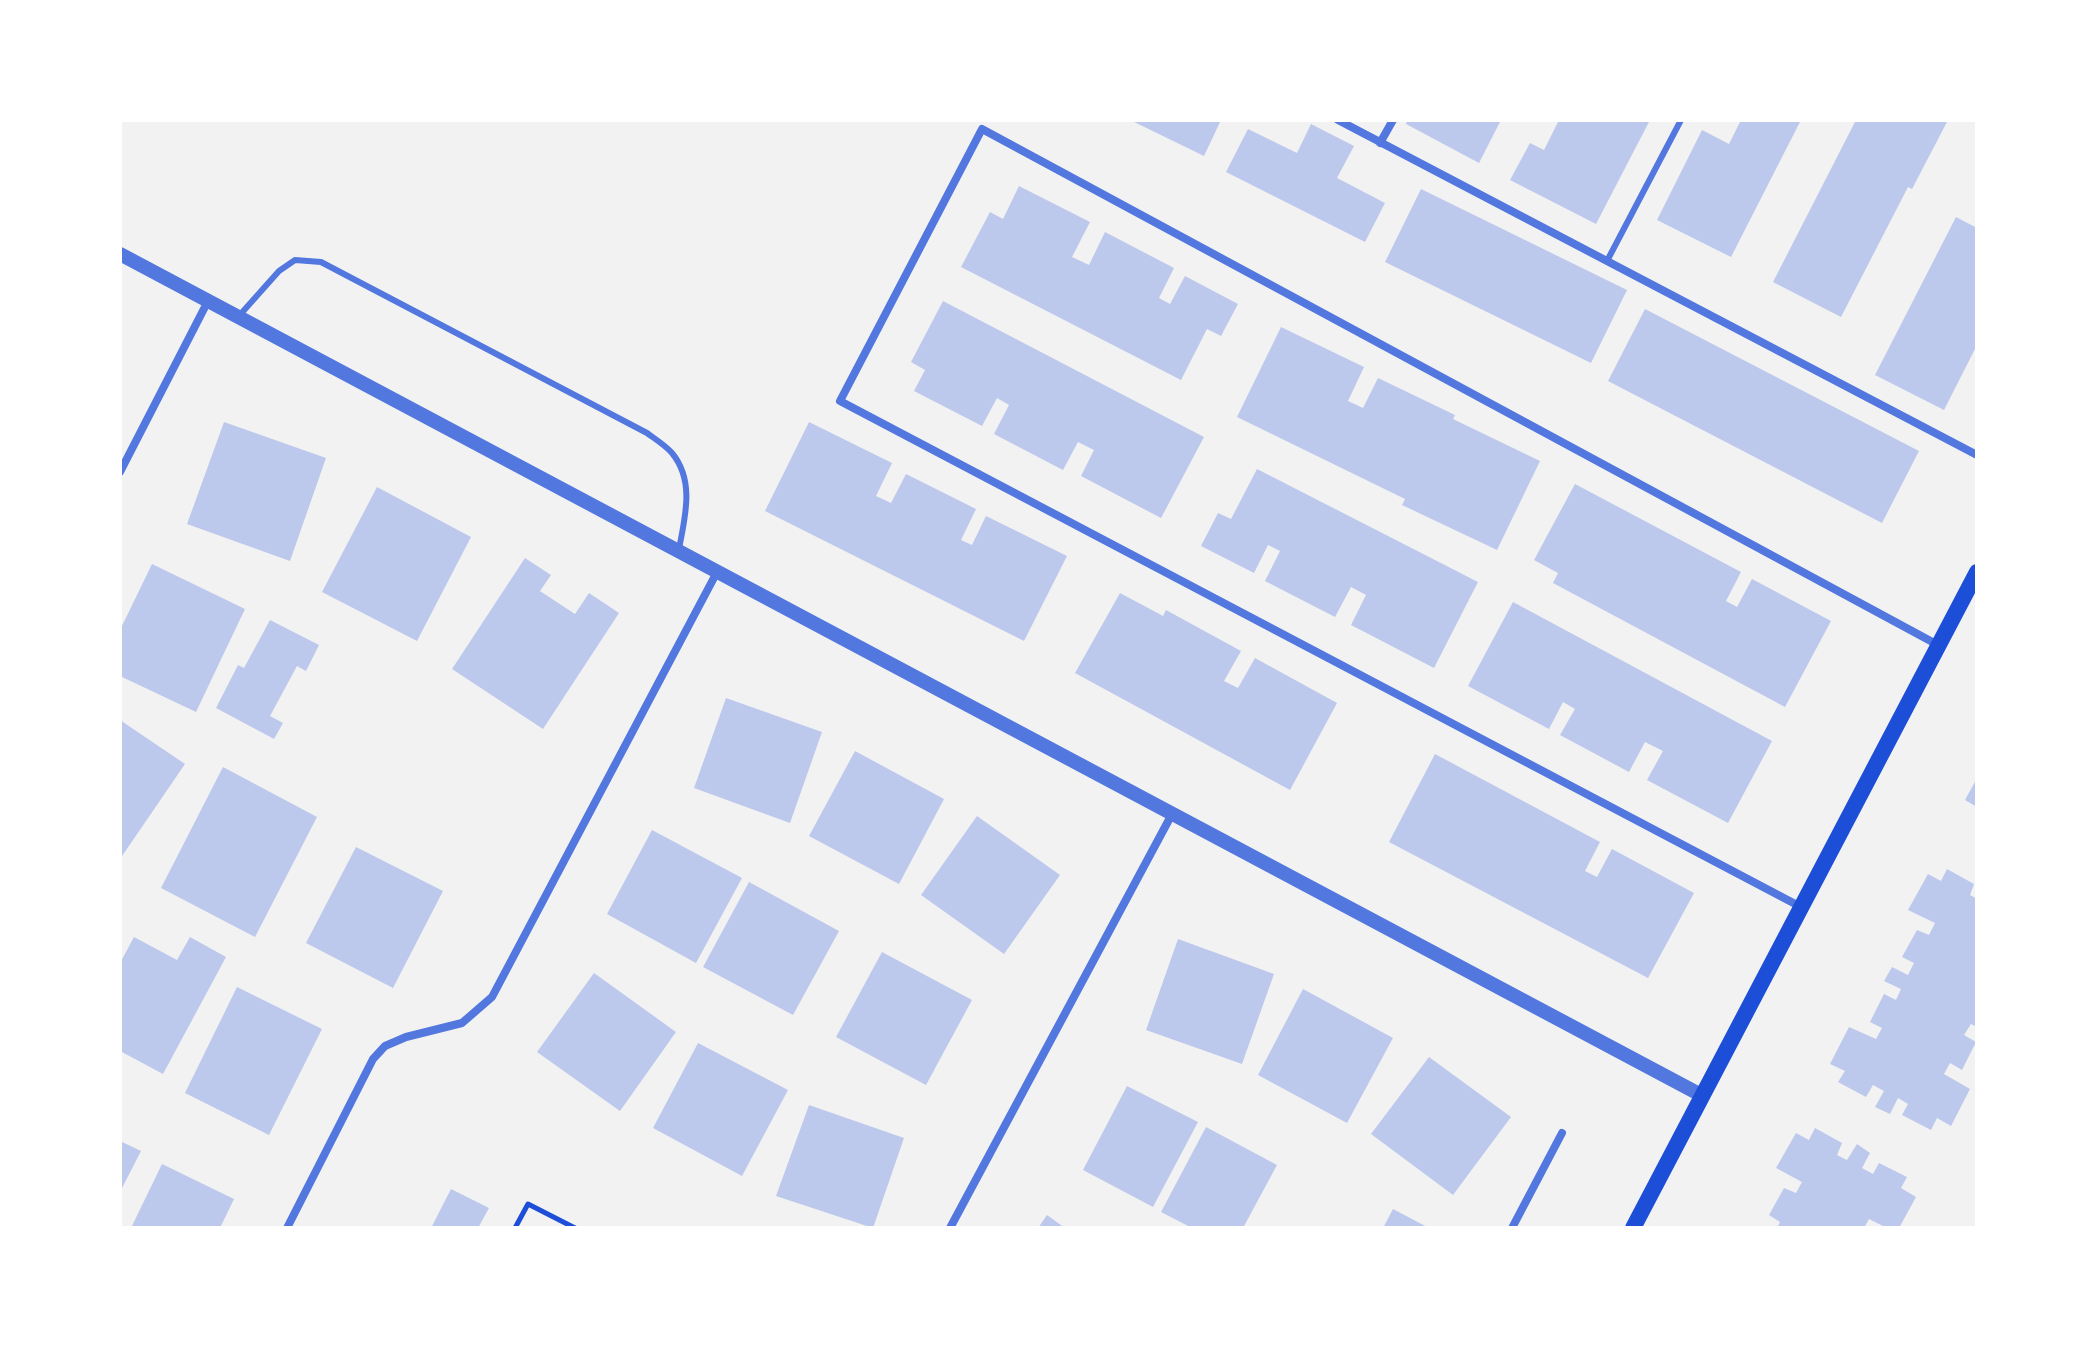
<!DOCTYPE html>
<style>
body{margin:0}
#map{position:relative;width:2097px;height:1348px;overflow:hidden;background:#f2f2f2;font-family:"Archivo Narrow",sans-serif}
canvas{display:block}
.frame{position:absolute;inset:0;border:122px solid #fff;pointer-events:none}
</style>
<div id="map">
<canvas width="2097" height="1348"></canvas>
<div class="frame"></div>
</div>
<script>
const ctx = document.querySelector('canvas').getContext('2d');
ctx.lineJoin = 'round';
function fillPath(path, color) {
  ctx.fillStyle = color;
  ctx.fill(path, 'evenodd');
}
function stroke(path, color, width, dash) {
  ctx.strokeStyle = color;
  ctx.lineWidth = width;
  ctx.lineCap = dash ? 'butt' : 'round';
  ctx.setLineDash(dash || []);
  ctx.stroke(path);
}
fillPath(new Path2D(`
 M1130,120H1221L1204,156Z
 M1407,120H1501L1479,163L1406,124Z
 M1559,120H1650L1596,224L1510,180L1530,143L1544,150Z
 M1741,120H1801L1731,257L1657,220L1702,130L1729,144Z
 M1856,120H1948L1912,189L1908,187L1841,317L1773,282Z
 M1311,124L1354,146L1337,178L1385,203L1365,242L1226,172L1248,129L1297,153Z
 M1019,186L1090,222L1072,257L1089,265L1105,232L1174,268L1159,298L1170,304L1185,276L1238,304L1221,336L1207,329L1181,380L961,267L990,212L1003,219Z
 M1421,189L1627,290L1591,363L1385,262Z
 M1956,217L1977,228V345L1944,410L1875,375Z
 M943,301L1204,437L1161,518L1081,476L1094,450L1078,442L1063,470L994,434L1009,405L997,398L982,426L914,391L925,370L911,362Z
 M1645,309L1919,451L1882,523L1608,381Z
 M1281,327L1364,367L1348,401L1363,408L1378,378L1455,415L1453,419L1540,461L1497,550L1402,505L1405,499L1237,417Z
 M224,422L326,458L290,561L187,524Z
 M809,422L892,463L876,496L891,503L906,474L976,509L961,540L972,545L986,516L1067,556L1024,641L765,511Z
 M1257,469L1478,582L1434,668L1351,625L1366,595L1351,587L1335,617L1265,581L1280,551L1268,545L1254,573L1201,546L1218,513L1231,519Z
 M1575,484L1741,572L1726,601L1737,607L1752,579L1831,621L1785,707L1553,583L1558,573L1534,560Z
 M377,487L471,537L417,641L322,592Z
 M525,558L551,575L540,591L575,614L589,593L619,613L543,729L452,669Z
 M152,564L245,609L196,712L120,676V630Z
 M1120,593L1163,616L1166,610L1241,651L1224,681L1238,688L1255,658L1337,703L1290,790L1075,673Z
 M1513,602L1772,741L1728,823L1647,780L1663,751L1645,742L1629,772L1560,735L1575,709L1563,702L1549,729L1468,686Z
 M270,620L319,645L306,671L297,666L270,716L283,723L274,739L216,708L238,665L244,668Z
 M726,698L822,732L790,823L694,788Z
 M120,720L185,764L120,859Z
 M855,751L944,799L899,884L809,836Z
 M1435,754L1600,842L1585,871L1597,877L1612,849L1694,893L1648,978L1389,842Z
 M223,767L317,817L255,937L161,888Z
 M1977,778V807L1965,800Z
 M977,816L1060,875L1004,954L921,895Z
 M652,830L742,878L696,963L607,914Z
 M356,847L443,891L393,988L306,943Z
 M1947,869L1974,884L1970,895L1977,899V1027L1971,1024L1964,1035L1976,1042L1962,1070L1950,1063L1944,1074L1970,1089L1951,1126L1937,1118L1931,1130L1902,1115L1908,1104L1898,1098L1890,1114L1875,1107L1884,1091L1873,1085L1866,1097L1838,1082L1845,1071L1830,1064L1849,1027L1876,1039L1882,1028L1870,1022L1884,994L1896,1000L1901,989L1884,981L1892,967L1908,975L1914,963L1902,957L1917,930L1929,935L1935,923L1908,910L1928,874L1941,881Z
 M749,882L839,931L793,1015L703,967Z
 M134,937L177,960L190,937L226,957L163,1074L120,1051V963Z
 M1178,939L1274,974L1242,1064L1146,1030Z
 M882,952L972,1000L926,1085L836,1037Z
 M594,973L676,1032L620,1111L537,1052Z
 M237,987L322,1029L269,1135L185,1093Z
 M1303,989L1393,1038L1347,1123L1258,1075Z
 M698,1043L788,1090L742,1176L653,1128Z
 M1429,1057L1511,1117L1453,1195L1371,1134Z
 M1127,1086L1198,1122L1153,1207L1083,1170Z
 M809,1105L904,1138L873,1228L776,1196Z
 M1206,1127L1277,1165L1243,1228H1192L1161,1212Z
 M1815,1128L1842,1143L1837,1155L1847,1160L1857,1144L1870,1153L1862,1168L1873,1174L1879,1163L1907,1177L1901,1188L1916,1197L1899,1228H1887L1869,1219L1864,1228H1777L1780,1222L1769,1215L1784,1188L1796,1193L1802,1182L1776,1168L1796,1133L1809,1140Z
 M120,1141L141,1151L120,1192Z
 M162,1164L234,1199L220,1228H131Z
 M451,1189L489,1208L478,1228H431Z
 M1393,1209L1429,1228H1383Z
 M1047,1215L1065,1228H1038Z`), '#bdc9ec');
stroke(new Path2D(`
 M515,1228L528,1204L575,1228`), '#1d4ed8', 5);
stroke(new Path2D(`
 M1607,261L1681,120
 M238,317L279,271L295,260L321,262L647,433C655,439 665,445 672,453C695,481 685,517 679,549`), '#5277de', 6);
stroke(new Path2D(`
 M1338,120L1977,455
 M1380,143L1393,120
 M120,472L208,301
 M1801,907L840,401L982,129L1938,645
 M287,1228L373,1059L385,1046L406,1037L462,1023L492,997L717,572
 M950,1228L1172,814
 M1512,1228L1562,1133`), '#5277de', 8);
stroke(new Path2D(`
 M120,254L1701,1095`), '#5277de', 14);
stroke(new Path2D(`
 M1633,1228L1977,572`), '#1d4ed8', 16);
</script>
